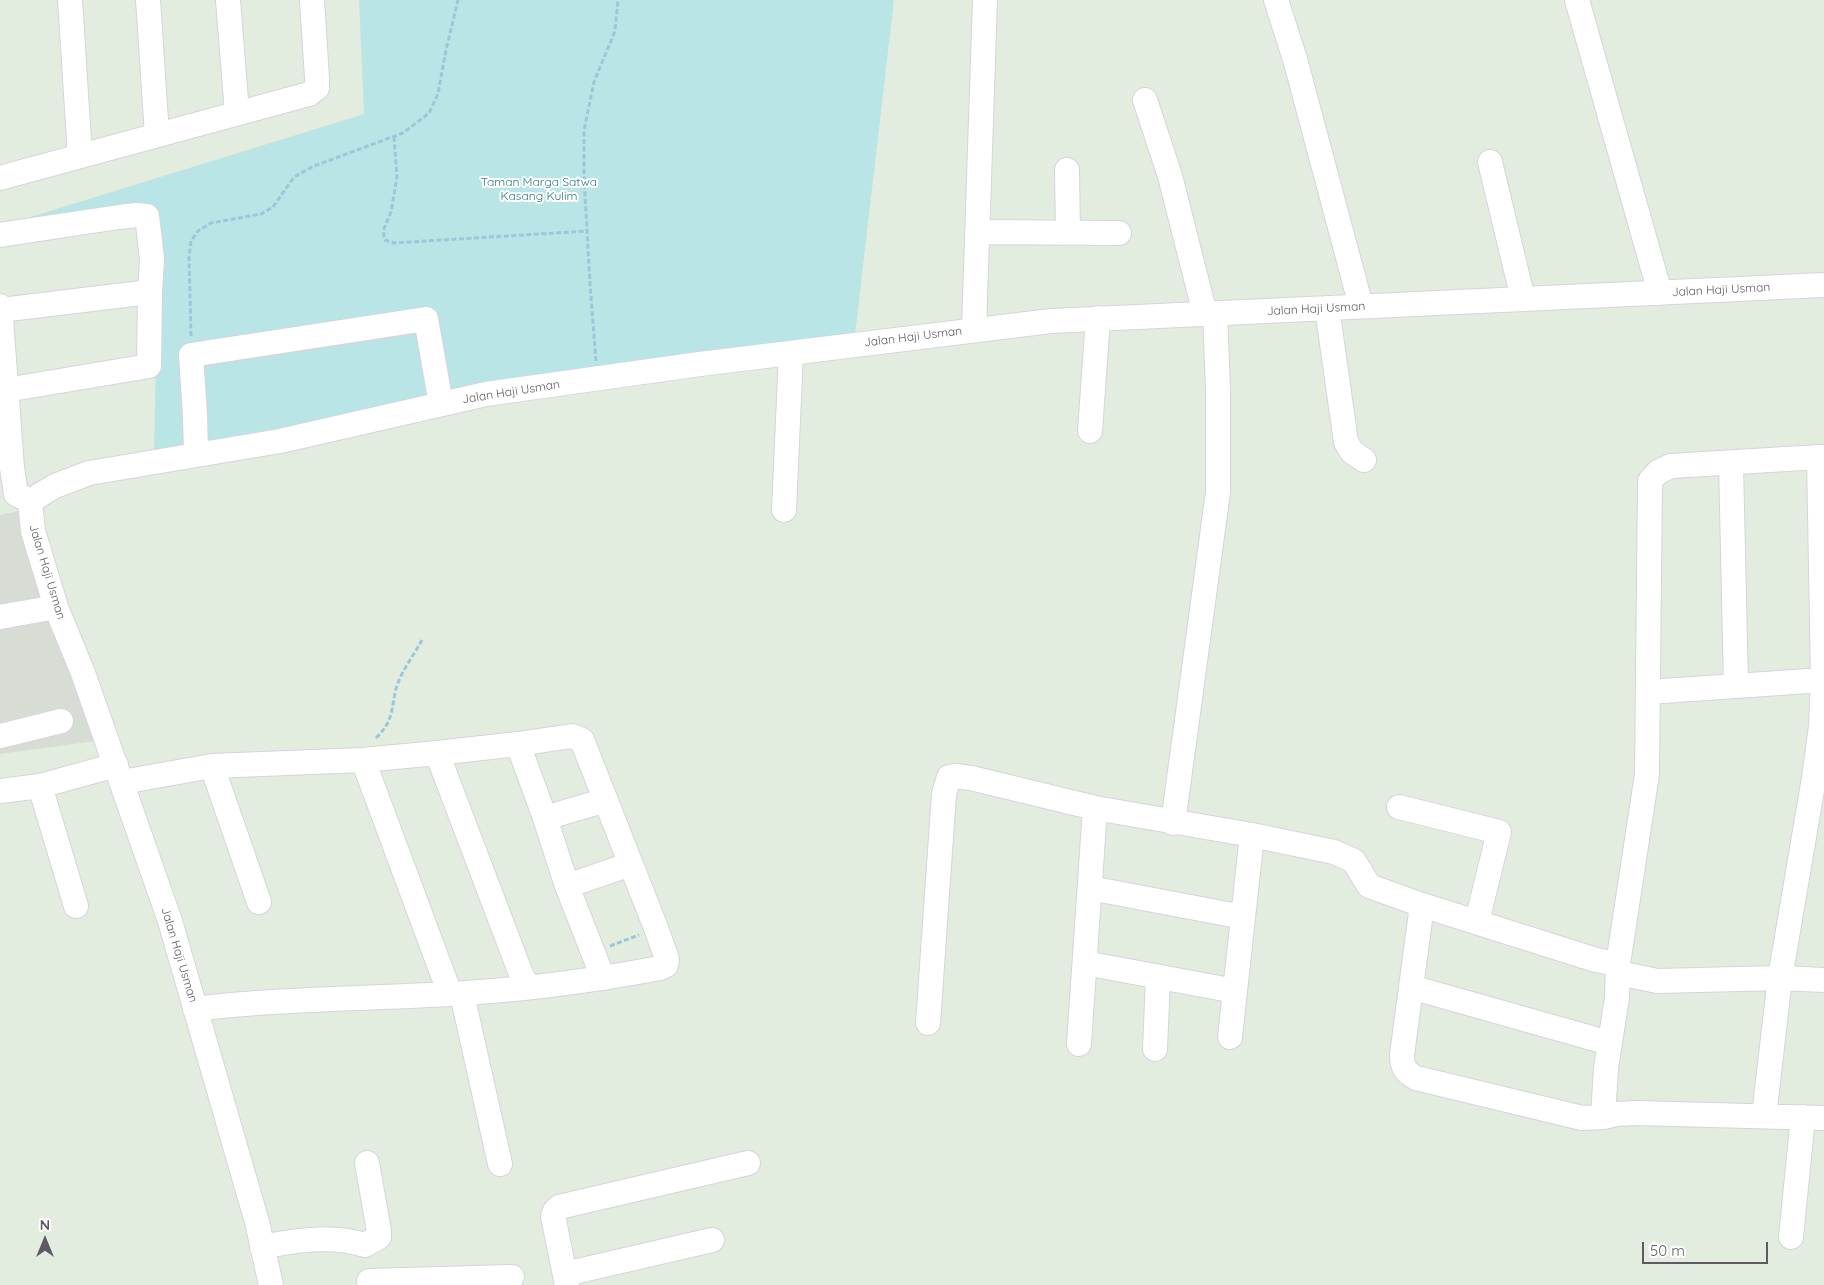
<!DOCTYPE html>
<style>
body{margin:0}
#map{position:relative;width:1824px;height:1285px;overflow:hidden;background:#e2ede0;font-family:Quicksand,sans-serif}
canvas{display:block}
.north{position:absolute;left:20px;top:1215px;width:50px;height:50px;-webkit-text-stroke:4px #fff;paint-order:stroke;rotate:0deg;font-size:14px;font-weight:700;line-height:20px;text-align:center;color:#5e5962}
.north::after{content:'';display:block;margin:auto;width:18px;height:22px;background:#5e5962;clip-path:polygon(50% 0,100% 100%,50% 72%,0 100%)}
.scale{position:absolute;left:1642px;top:1242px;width:126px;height:22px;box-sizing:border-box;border:2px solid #5e5962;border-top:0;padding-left:6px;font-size:15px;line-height:18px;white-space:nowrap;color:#5e5962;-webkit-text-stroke:4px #fff;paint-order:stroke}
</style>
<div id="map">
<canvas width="1824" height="1285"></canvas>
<div class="north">N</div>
<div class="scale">50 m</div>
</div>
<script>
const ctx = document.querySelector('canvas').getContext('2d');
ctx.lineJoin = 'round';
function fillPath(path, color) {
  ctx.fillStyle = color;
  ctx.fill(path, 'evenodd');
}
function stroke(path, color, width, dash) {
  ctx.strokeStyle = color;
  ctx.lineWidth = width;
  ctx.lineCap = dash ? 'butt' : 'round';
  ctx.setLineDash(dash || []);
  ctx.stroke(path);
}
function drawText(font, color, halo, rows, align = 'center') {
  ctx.font = font + ' Quicksand,sans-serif';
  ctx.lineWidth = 4;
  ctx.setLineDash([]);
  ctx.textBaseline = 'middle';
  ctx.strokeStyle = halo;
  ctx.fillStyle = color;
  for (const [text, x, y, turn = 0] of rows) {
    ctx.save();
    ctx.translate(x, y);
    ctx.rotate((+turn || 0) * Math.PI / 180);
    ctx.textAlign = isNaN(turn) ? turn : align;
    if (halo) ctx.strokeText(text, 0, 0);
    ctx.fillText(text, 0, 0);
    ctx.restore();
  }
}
fillPath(new Path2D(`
 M18,511L28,546L96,741L0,754V515Z`), '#d7ddd4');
fillPath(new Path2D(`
 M359,0H894L855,335L608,368L154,451L158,266L153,209L8,224L364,114Z`), '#bae5e6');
const minor = new Path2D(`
 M70,0L80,156
 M148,0L157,135
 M228,0L237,113
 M1276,0L1295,59L1361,306
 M1577,0L1660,293
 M1145,100L1170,176L1205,314
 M1490,162L1523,299
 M1067,170L1068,233
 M0,178L309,94L317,88V78L312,0
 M977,232L1119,233
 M0,235L119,217L137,215L147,216L152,259L150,292L0,310
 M0,306L12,468L16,494L30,501
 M1327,308L1346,442L1352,452L1364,460
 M974,329L985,0
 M6,390L149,366L150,292
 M1090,431L1098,318
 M196,454L195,415L191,355L426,319L441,404
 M1819,457L1671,466L1658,472L1650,481L1647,774L1618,964L1617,998L1606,1068L1603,1117L1617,1114L1636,1113L1824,1118
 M1731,463L1736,686
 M30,501L55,486L89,473L280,441L486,394L700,364L1051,321L1824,285
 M30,501L33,531L56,607L83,673L170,921L257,1222L271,1285
 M784,510L791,353
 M0,617L56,607
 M1648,692L1823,680
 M0,736L61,721
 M437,753L521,974L528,987
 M363,760L450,994
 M212,766L259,902
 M122,782L212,766L363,760L437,753L518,744L545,818L567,886L603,978
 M40,786L76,906
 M0,791L40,786L116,765
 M1399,807L1499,832L1477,921
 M545,818L606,800
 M1173,823L1218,492V390L1215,313
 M567,886L631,864
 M1090,888L1243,917
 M1422,905L1402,1055C1402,1067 1405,1072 1416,1078L1582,1118L1603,1117
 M1085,963L1235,991
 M1619,973L1657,981L1780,978L1824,980
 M1411,987L1609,1043
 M462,994L500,1164
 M195,1009C284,998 375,999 465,993C530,989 596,980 660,968L666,965L667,959L656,928L582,740L572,736L518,744
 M928,1023L944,794L949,777L955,776L971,778L1095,808L1252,835L1334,852L1354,861L1369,886L1422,905L1596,960L1618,964
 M1230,1037L1252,835
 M1079,1044L1095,808
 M1155,1049L1158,977
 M1764,1116L1780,978L1814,778L1821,726L1823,680L1819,457H1824
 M1791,1237L1803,1117
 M262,1247C296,1240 331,1235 365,1245L379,1237V1231L367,1163
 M565,1274L712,1240
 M369,1281L512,1277
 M567,1285L553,1216L555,1211L559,1207L748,1163`);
stroke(minor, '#d8d3db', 26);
stroke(new Path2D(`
 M394,137L397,177L391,212L383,231L385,240L394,243L587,231
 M191,336L189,257L191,241L198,231L211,223L261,214L273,207L294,177L314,166L403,133L429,113L438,94L446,50L458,0
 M596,361L590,284L584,176V130L594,82L615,31L618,0
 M376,738C398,717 389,702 400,678C406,665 415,653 422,640
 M610,946L639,935`), '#9cc7d9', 3, [5, 2.5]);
stroke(minor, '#fff', 24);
drawText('12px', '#2e7c83', '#fff', [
 ["Taman Marga Satwa",539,182],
 ["Kasang Kulim",539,196]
]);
drawText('12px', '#5e5962', '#fff', [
 ["Jalan Haji Usman",1721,290,-3],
 ["Jalan Haji Usman",1316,309,-3],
 ["Jalan Haji Usman",913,337,-7],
 ["Jalan Haji Usman",511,392,-9],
 ["Jalan Haji Usman",47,572,73],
 ["Jalan Haji Usman",179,955,73]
]);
</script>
